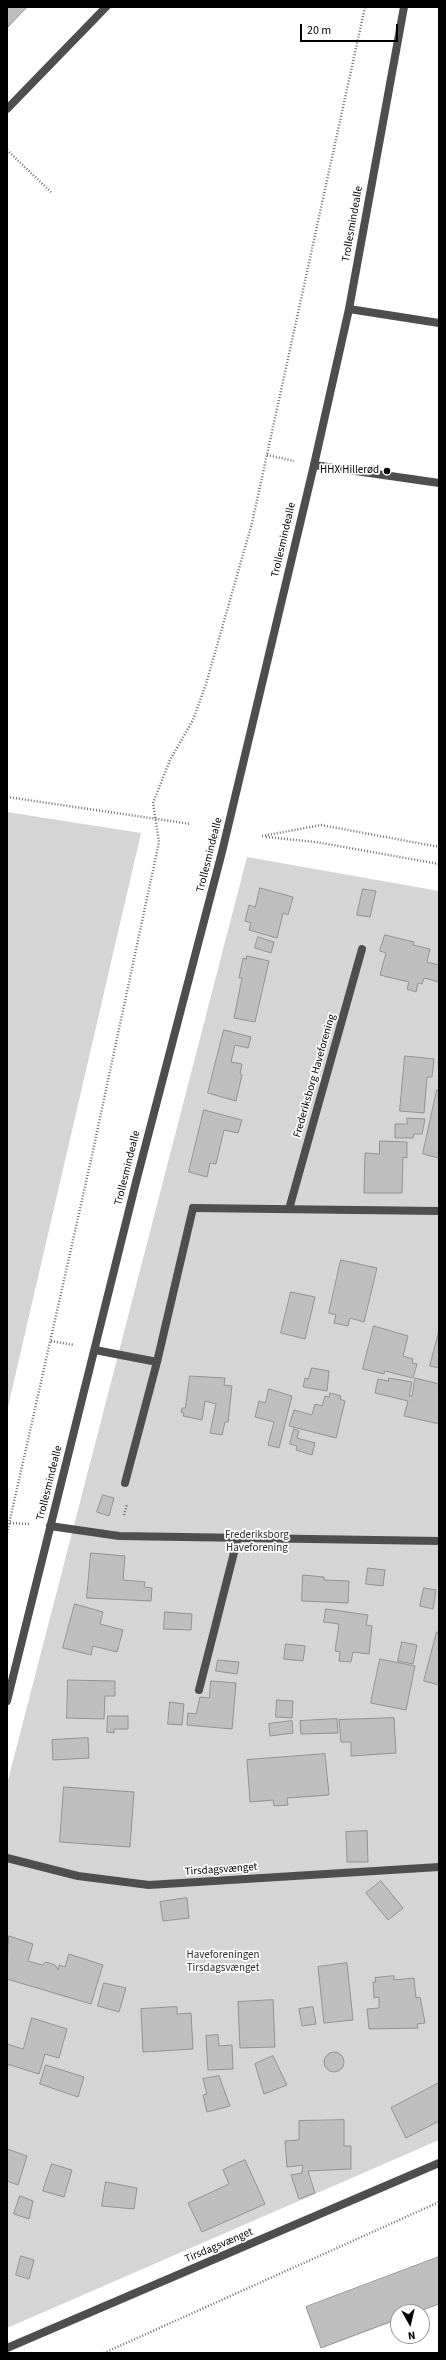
<!DOCTYPE html>
<meta charset="utf-8">
<style>
body{margin:0}
#map{position:relative;width:446px;height:2360px;overflow:hidden;background:#fff;font-family:"Source Sans 3",sans-serif}
canvas{display:block}
.frame{position:absolute;inset:0;border:8px solid #000;pointer-events:none}
.north{position:absolute;left:390px;top:2304px;width:40px;height:40px;box-sizing:border-box;background:#fff;border:1px solid #999;border-radius:50%;rotate:172deg;font-size:11px;font-weight:700;line-height:16px;text-align:center;color:#000}
.north::after{content:'';display:block;margin:auto;width:14px;height:18px;background:#000;clip-path:polygon(50% 0,100% 100%,50% 72%,0 100%)}
.scale{position:absolute;left:300px;top:24px;width:98px;height:18px;box-sizing:border-box;border:2px solid #000;border-top:0;padding-left:5px;font-size:12px;line-height:14px;white-space:nowrap;color:#000;-webkit-text-stroke:3px #fff;paint-order:stroke}
</style>
<div id="map">
<canvas width="446" height="2360"></canvas>
<div class="frame"></div>
<div class="north">N</div>
<div class="scale">20 m</div>
</div>
<script>
const ctx = document.querySelector('canvas').getContext('2d');
ctx.lineJoin = 'round';
function fillPath(path, color) {
  ctx.fillStyle = color;
  ctx.fill(path, 'evenodd');
}
function stroke(path, color, width, dash) {
  ctx.strokeStyle = color;
  ctx.lineWidth = width;
  ctx.lineCap = dash ? 'butt' : 'round';
  ctx.setLineDash(dash || []);
  ctx.stroke(path);
}
function drawText(font, color, halo, rows, align = 'center') {
  ctx.font = font + ' "Source Sans 3",sans-serif';
  ctx.lineWidth = 3.5;
  ctx.setLineDash([]);
  ctx.textBaseline = 'middle';
  ctx.strokeStyle = halo;
  ctx.fillStyle = color;
  for (const [text, x, y, turn = 0] of rows) {
    ctx.save();
    ctx.translate(x, y);
    ctx.rotate((+turn || 0) * Math.PI / 180);
    ctx.textAlign = isNaN(turn) ? turn : align;
    if (halo) ctx.strokeText(text, 0, 0);
    ctx.fillText(text, 0, 0);
    ctx.restore();
  }
}
fillPath(new Path2D(`
 M7,812L141,833L7,1411Z
 M247,857L439,891V2140L7,2328V1784Z`), '#d5d5d5');
const building = new Path2D(`
 M7,7H27L7,28Z
 M260,888L293,897L288,915L283,913L277,938L249,930L251,923L245,921L249,905L255,907Z
 M363,889L376,891L370,917L357,915Z
 M385,935L414,942L413,945L430,949L427,962L439,965V982L424,978L422,984L418,983L416,992L407,989L409,982L380,975L386,953L380,951Z
 M258,937L274,942L271,953L255,948Z
 M247,956L269,961L255,1022L234,1018L242,978H239L243,958L246,959Z
 M224,1030L251,1037L248,1048L235,1045L231,1062L242,1064L240,1074L242,1075L236,1101L208,1093Z
 M405,1056L434,1059L432,1077H427L424,1113L400,1111Z
 M437,1090L439,1091V1158L423,1154Z
 M204,1110L242,1120L238,1133L224,1130L216,1164L210,1163L207,1177L189,1172Z
 M407,1118L425,1119L422,1134H414L413,1138H395V1124H407Z
 M380,1141L407,1142V1158L403,1157L402,1193H364L365,1153L379,1154Z
 M341,1260L377,1268L364,1322L350,1318L348,1326L334,1323L336,1315L329,1313Z
 M291,1292L315,1297L305,1339L281,1333Z
 M374,1326L408,1336L403,1356L413,1359L412,1363L417,1364L413,1378L385,1371L384,1374L363,1369Z
 M439,1331V1368L430,1366Z
 M312,1368L329,1371L327,1391L303,1387L305,1378L308,1379Z
 M190,1376L225,1378L224,1385L232,1386L228,1422H225L222,1435L210,1433L216,1404L205,1401L202,1420L183,1416L184,1413L181,1412L182,1408H185Z
 M389,1378L412,1382L409,1396H412L415,1378L439,1384V1424L404,1416L408,1401L375,1393L378,1379L388,1381Z
 M269,1389L292,1396L279,1448L268,1445L274,1422L255,1417L259,1401L265,1403Z
 M330,1393L341,1396L340,1399L345,1401L336,1438L289,1426L294,1410L312,1415L315,1404L322,1406L325,1396L329,1397Z
 M294,1429L299,1431L297,1438L315,1443L312,1455L296,1450L297,1446L290,1444Z
 M103,1495L114,1498L109,1516L97,1512Z
 M91,1553L125,1556L123,1580L145,1582L144,1587L152,1588L151,1601L87,1598Z
 M368,1568L385,1570L383,1586L366,1584Z
 M303,1575L324,1577V1580L349,1581L348,1603L302,1601Z
 M424,1588L436,1590L433,1609L420,1606Z
 M75,1604L103,1612L100,1624L123,1630L117,1652L93,1646L91,1655L63,1648Z
 M326,1609L368,1615L366,1625L372,1626L369,1654L353,1652L351,1662L339,1661L340,1652L335,1651L339,1624L324,1622Z
 M165,1612L192,1614L191,1630L164,1629Z
 M437,1632L439,1633V1685L424,1681Z
 M402,1642L417,1645L413,1664L398,1661Z
 M286,1644L305,1646L303,1661L284,1659Z
 M380,1659L415,1666L406,1710L371,1703Z
 M218,1660L239,1662L237,1674L216,1671Z
 M68,1680L115,1681V1696H105L104,1719L67,1718Z
 M211,1681L236,1683L232,1729L187,1725L188,1713L196,1714L200,1697L209,1698Z
 M277,1700L293,1701L292,1718L276,1717Z
 M170,1702L184,1704L182,1725L168,1724Z
 M108,1716H128V1729H114V1733L107,1732Z
 M394,1718L396,1753L351,1756V1742H341L339,1720Z
 M337,1719L338,1733L301,1734L300,1721Z
 M292,1721L293,1733L270,1736L269,1724Z
 M88,1738L89,1758L53,1760L52,1740Z
 M325,1754L329,1795L287,1798L288,1805L274,1806L273,1800L250,1802L247,1760Z
 M64,1787L134,1792L130,1847L60,1842Z
 M367,1831L368,1862H347L346,1832Z
 M381,1881L403,1908L388,1920L366,1893Z
 M187,1898L189,1918L163,1921L160,1902Z
 M9,1936L33,1944L28,1961L42,1965L46,1962L55,1965L58,1970L59,1965L65,1967L69,1954L103,1965L91,2004L7,1979Z
 M347,1963L353,2020L324,2023L318,1967Z
 M394,1976V1980L414,1978L416,1998L420,1997L425,2023L417,2024L418,2028L369,2029L367,2009L379,2008V1997L374,1998L373,1982H376L375,1978Z
 M104,1983L126,1988L119,2012L98,2006Z
 M273,2000L275,2047L240,2048L238,2002Z
 M177,2007V2014L191,2013L193,2049L143,2052L141,2009Z
 M313,2007L316,2024L302,2026L299,2009Z
 M32,2018L67,2029L59,2058L45,2054L39,2074L7,2064V2044L23,2049Z
 M218,2035L219,2046L232,2045L233,2069L208,2070L206,2036Z
 M324 2062a10 10 0 1 1 20 0a10 10 0 1 1-20 0Z
 M273,2056L287,2085L264,2094L255,2064Z
 M46,2065L84,2077L78,2097L40,2084Z
 M219,2076L230,2106L207,2112L203,2095L207,2094L203,2079Z
 M439,2083V2121L406,2138L391,2108Z
 M344,2120V2146H351V2169L308,2171L315,2193L299,2199L291,2175L302,2173L303,2165L287,2167L285,2141L299,2140V2121Z
 M7,2149L27,2156L18,2185L7,2181Z
 M245,2160L265,2204L202,2232L188,2203L229,2184L223,2170Z
 M52,2164L72,2170L64,2197L43,2191Z
 M106,2182L137,2188L134,2209L102,2206Z
 M20,2196L33,2201L29,2219L14,2214Z
 M21,2256L34,2260L29,2279L16,2275Z
 M439,2257V2304L417,2312H398V2319L321,2348L306,2307Z`);
fillPath(building, '#bebebe');
stroke(building, '#929292', 1);
stroke(new Path2D(`
 M7,150L51,192
 M267,455L294,461
 M7,797L191,824
 M262,836L321,825L439,847
 M266,837L316,842L439,864
 M51,1341L74,1345
 M124,1515L127,1504
 M10,1523L29,1524
 M7,1533L91,1160L159,842L153,803L170,760L193,720L206,684L252,523L365,7
 M104,2353L439,2202`), '#707070', 2.5, [1, 2]);
stroke(new Path2D(`
 M7,109L106,7
 M349,309L439,323
 M314,465L439,483
 M289,1209L362,949
 M95,1350L157,1362
 M125,1483L157,1362L193,1208
 M199,1690L238,1537
 M7,1858L78,1876L149,1885L439,1867
 M7,2348L439,2163`), '#4e4e4e', 8);
stroke(new Path2D(`
 M193,1208L439,1211
 M50,1526L119,1536L439,1541`), '#4e4e4e', 8);
stroke(new Path2D(`
 M7,1701L136,1182L222,852L314,465L349,309L404,7`), '#4e4e4e', 8);
for (const [x, y, r, color] of [
 [387,471,4,"#000"]
]) {
  const dot = new Path2D();
  dot.arc(x, y, r, 0, 2 * Math.PI);
  ctx.fillStyle = color;
  ctx.fill(dot);
  stroke(dot, '#fff', 1.5);
}
drawText('11px', '#000', '#fff', [
 ["Trollesmindealle",353,224,-80],
 ["Trollesmindealle",284,540,-77],
 ["Trollesmindealle",210,855,-76],
 ["Frederiksborg Haveforening",315,1076,-74],
 ["Trollesmindealle",128,1168,-76],
 ["Trollesmindealle",50,1483,-76],
 ["Tirsdagsvænget",221,1870,-4],
 ["Tirsdagsvænget",219,2246,-23]
]);
drawText('11px', '#000', '#fff', [
 ["HHX Hillerød",379,471]
], 'right');
drawText('11px', '#2c2c2c', '#fff', [
 ["Frederiksborg",257,1536],
 ["Haveforening",257,1549],
 ["Haveforeningen",223,1956],
 ["Tirsdagsvænget",223,1969]
]);
</script>
